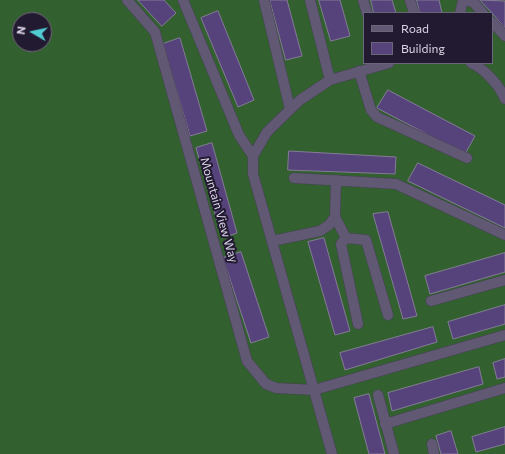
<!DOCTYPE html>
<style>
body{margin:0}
#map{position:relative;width:505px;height:454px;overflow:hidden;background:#2c243c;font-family:Commissioner,sans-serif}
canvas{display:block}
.legend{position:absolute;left:363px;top:12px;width:130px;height:52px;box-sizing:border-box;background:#221a31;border:1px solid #6c667a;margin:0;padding:5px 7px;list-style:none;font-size:12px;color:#dbd7e7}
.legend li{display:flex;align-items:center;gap:8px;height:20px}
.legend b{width:20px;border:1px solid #6c667a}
.north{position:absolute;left:12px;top:12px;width:40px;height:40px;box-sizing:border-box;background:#221a31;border:1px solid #6c667a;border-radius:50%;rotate:279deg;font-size:11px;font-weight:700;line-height:16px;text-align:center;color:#dbd7e7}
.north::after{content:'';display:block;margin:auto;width:14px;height:18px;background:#51ccd3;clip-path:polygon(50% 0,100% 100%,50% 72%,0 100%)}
</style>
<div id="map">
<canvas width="505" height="454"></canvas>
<ul class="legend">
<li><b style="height:5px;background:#615974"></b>Road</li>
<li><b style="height:11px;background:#57437b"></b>Building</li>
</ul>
<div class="north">N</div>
</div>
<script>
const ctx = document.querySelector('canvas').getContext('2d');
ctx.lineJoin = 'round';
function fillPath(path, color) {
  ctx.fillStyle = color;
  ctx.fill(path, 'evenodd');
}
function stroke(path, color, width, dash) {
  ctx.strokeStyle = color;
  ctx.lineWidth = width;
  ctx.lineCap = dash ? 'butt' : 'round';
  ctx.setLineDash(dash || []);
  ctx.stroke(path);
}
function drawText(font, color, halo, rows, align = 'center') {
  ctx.font = font + ' Commissioner,sans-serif';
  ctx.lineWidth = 4;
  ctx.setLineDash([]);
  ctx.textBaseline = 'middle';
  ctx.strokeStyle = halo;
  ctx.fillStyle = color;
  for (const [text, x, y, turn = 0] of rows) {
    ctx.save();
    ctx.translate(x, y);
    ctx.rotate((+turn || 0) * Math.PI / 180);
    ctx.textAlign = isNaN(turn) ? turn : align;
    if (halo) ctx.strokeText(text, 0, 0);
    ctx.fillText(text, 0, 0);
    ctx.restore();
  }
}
fillPath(new Path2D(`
 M0,0H505V454H0ZM364,13H492V63H364ZM20,20H44V44H20Z`), '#32602f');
const building = new Path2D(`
 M138,0H164L176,13L162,26Z
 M270,0H287L302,56L286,60Z
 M319,0H340L350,36L331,41Z
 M371,0H392L396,13H374Z
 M417,0H439L442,13H420Z
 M480,0L505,1V28L492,13Z
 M218,11L254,100L238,107L201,18Z
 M180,38L207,131L190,136L163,44Z
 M388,90L475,136L465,154L377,108Z
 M212,143L237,233L222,238L196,148Z
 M289,151L396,157L395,174L288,170Z
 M418,163L505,205V228L408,181Z
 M388,212L417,316L403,319L373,214Z
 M324,238L350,331L335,335L308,242Z
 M241,252L269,337L251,343L223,258Z
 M505,253V272L430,294L425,276Z
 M505,305V324L453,339L448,322Z
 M433,327L437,342L345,370L340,353Z
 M505,359V377L497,379L493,363Z
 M479,367L483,384L392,411L388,393Z
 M369,394L385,454H369L354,398Z
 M505,427V444L476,452L472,437Z
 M451,431L458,454H441L436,436Z`);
fillPath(building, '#57437b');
stroke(building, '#847b98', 1);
const minor = new Path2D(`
 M127,0L155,32L247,361L266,384L276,388L314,390L505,335
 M183,0L239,135L253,156
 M264,0L290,109
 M310,0L330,80
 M363,0L367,13
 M410,0L414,13
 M463,0L473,2L483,13
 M460,13L463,0
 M492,22L505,36
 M471,63C484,68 500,86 505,99
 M359,71L371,110L377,117L467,158
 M294,178L396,184L505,235
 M336,180L335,217L346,238L341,244L358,324
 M346,238L366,240L388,315
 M272,241L320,231L329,225L335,217
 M431,301L505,280
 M378,395L394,454
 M385,424L505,388
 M432,444L434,454
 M332,454L253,174V156L267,132L300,100L330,80L389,63`);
stroke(minor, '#484155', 11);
stroke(minor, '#615974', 10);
drawText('12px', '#dbd7e7', '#221a31', [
 ["Mountain View Way",219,210,74]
]);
</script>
